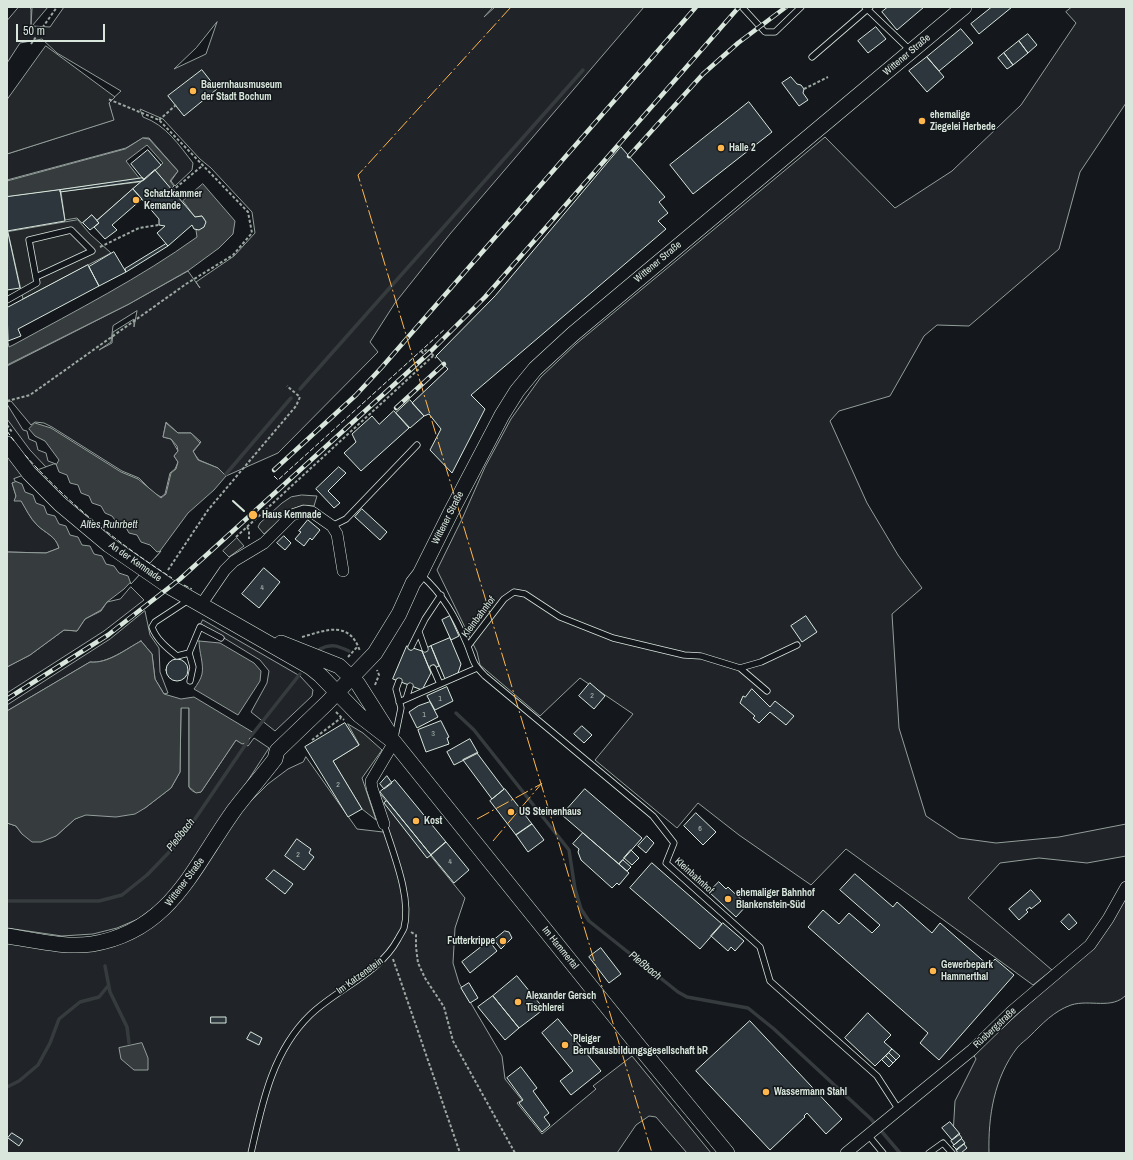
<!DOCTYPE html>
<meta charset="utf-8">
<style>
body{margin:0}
#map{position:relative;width:1133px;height:1160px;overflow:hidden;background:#14181c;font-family:"Archivo Narrow",sans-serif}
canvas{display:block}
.frame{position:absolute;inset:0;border:8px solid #d8e6dc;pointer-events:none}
.scale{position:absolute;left:16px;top:24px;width:89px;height:18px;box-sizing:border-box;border:2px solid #d8e6dc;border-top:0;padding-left:5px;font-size:12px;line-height:14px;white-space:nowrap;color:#d8e6dc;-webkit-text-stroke:3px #14181c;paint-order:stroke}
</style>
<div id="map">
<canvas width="1133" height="1160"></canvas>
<div class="frame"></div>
<div class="scale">50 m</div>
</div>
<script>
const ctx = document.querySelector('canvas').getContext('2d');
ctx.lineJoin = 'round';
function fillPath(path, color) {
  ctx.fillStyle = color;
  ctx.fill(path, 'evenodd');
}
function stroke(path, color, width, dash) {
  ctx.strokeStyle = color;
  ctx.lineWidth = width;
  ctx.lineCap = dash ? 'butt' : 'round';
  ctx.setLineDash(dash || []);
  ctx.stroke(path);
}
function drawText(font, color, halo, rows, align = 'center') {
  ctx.font = font + ' "Archivo Narrow",sans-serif';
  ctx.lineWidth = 3;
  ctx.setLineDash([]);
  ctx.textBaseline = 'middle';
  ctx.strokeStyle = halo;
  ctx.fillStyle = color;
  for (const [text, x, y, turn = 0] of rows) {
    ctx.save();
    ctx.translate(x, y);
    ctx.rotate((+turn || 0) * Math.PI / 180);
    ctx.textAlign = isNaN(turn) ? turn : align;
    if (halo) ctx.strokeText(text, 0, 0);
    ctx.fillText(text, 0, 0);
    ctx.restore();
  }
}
const green = new Path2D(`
 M19,7H29L31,9V26L32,8L31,7H48L32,26L50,27L64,7H493L484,17L495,7H644L450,234L395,303L370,342L378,352L278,453L226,476L218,468L199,460L193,452L201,442L191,433H178L166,422L163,437L171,439L178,451L174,456L178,462L175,469L170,473L165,494L161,497L154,493L139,478L122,471L52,427L44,423L35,422L31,425L11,401L7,402V366L129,304L188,271L200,288L196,282L234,256L255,233L252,212L211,168L200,159L163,119L140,109L143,117C166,125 179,145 193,163L192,170L175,186L171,181L178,171L149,138H143L126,148L7,180V154L113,120L109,102L121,91L57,53L42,39L20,43L7,63V21ZM217,22L206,54L174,69L196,48ZM137,311L134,327V319L113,332L112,343L99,350L111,342L113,326Z
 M1072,7H1126V103L1080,172L1059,249L969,326L937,325L924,336L890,396L839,411L830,421L867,503L898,555L922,588L892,614L899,728L926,816L959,838L996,843L1059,837L1126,824V856L1087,863L1039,858L1000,863L968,898L1052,970L1033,985L846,849L811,885L739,835L698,803L677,828L595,760L633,714L580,678L540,716L480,665L477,652L437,570L462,519L485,467L511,419L541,377L576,344L825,137L895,208L952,171L1021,105L1076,23L1066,12Z
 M7,404L23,430L27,431L29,439L36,442L38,450L46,453L48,461L56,464L57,468L157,552L161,551L155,558L46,467L30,450L7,419Z
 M7,455L139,575L131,584L130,579L18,482L12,483L16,496L15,500H21C26,509 30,518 37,525C45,533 56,536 59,548L46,553L7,552Z
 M131,587L144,600L104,631L7,693V667L30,655L64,630L77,631L85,619L101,611L107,602L120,599Z
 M145,611L150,635L159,648L160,672L168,693L164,694L155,679L152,654L141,641C126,649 107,664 90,662L7,711V705L110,639Z
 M203,620L300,676L313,690L312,696L275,731L251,712L267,683L269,671L260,660L201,624Z
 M189,707V787C192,792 195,793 201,792L236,740L248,746L254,738L269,748L217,828L165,899L138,919L117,928L93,934L62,936L7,928V823L16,826L22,834L56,836L75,819L86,814L98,815L145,808L171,788L180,772L181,708Z
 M306,757L357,829L383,832L385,821L377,790L465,898L455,928L453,963L459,983L502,1056L505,1079L522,1100L517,1103L542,1134L596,1089L593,1086L632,1056L711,1153H687L656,1117L649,1116L636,1125L617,1153H7V943L131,938L247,805L268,784L288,769L303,762Z
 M1126,898V995C1112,1010 1090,999 1071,1005C1054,1011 1042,1024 1030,1036C1026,1040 1020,1044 1017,1048C994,1078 988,1117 989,1153H960L953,1135L955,1101L976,1059L973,1054L1078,960L1113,920Z`);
fillPath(green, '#202428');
stroke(green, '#939e99', 1);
const parking = new Path2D(`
 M46,46L115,97L109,103L114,120L7,154V100Z
 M141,182L97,220L92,215L82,223L77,218L65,220L61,192Z
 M78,220L90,234L111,253L23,299L8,232Z
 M302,495L317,496L314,506L303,505L292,509L264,534L258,527L260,523L282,503L291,497Z
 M237,538L244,546L229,557L223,551Z
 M348,724L363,733L382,750L362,778L376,820L362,809L333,761L359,745Z`);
fillPath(parking, '#24282b');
stroke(parking, '#939e99', 1);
const water = new Path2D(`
 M143,138L149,139L178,171L170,181L174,186L171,189L155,170L163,163L147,145L126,161L140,179L7,197V181L125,149Z
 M203,184L235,221L233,234L219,248L189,270L129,304L7,365V337L9,347L15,344C77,310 140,278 197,237L196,230L204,227L205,220L202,216L195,217L183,201Z
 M35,423L51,428L121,472L138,479L161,498L166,494L171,473L176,469L178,462L174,456L178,451L177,446L171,439L163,437L166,423L178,433H191L200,443L193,451L198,460L218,468L226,476L214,490L188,513L160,551L124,589L107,602L101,610L85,619L77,631L64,630L30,655L7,667V552L46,553L59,548C56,536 45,533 37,525C30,518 26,509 21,501H14L16,496L12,483L56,465L59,460L45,441L35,436L29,429Z
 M141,641L152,654L155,679L164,694L181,699L194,697L254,733L246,743L242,744L236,740L201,792L196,793L189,787V708H181L180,772L171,788L145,808L135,814L116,817L86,815L75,819L56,836L41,842H32L22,834L16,826L7,823V711L90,662C108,664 126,649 141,641Z
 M199,641L220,643L254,663L261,671L260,681L238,715L194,689C197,685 201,679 202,674C204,664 199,652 199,641Z
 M142,1043L148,1058V1070H134L121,1059L119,1048Z`);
fillPath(water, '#363b3e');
stroke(water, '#939e99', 1);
const pier = new Path2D(`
 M54,464H56L59,472L67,475L70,483L78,485L81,493L89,496L92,503L101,506L105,513L112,516L117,523L125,526L129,533L137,535L141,542L150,545L157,552L161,551L131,584L128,576L119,573L114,566L106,564L102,556L94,554L90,546L82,545L78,537L70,535L66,526L59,524L55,516L47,514L44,506L36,503L33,495L25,492L22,484L15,481L14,479Z`);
fillPath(pier, '#14181c');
stroke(pier, '#939e99', 1);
stroke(new Path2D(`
 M300,389L583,70
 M226,474L291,398
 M320,649C331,643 338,646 349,651
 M456,713L474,730L569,850L575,889L581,909L589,921L678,992L687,997L748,1008L774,1029L871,1119L900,1153
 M251,736L300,674
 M7,901H99L122,895L147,875L180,841L248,741
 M105,966L110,992L127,1027L129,1043
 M7,1087L19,1081L38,1065L50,1043L59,1019L80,1002L99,997L108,986`), '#363b3e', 3.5);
const building = new Path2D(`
 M888,7H924L897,30L882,12Z
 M992,7H1012L979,34L971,24Z
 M876,27L886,39L868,53L858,41Z
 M961,29L973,43L939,71L927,57Z
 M1028,34L1037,45L1028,53L1019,41Z
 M1019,41L1028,53L1013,65L1004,53Z
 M1004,53L1013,65L1007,69L998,58Z
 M927,57L944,77L927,92L909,71Z
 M202,70L217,89L184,116L168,96Z
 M791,77L797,84L801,85L804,89L803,93L808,100L799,106L782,83Z
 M749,102L772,132L693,194L670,165Z
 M621,147L665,197L659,202L668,213L658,221L666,229L471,395L485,409L452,473L430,450L441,429L429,414L424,416L412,403L448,369L436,356L495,296Z
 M148,150L161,165L144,180L131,164Z
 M155,170L195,217L202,216L206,222L204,227L199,230L194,229L192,225L168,246L157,233L165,226L159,225V219L133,189Z
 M143,178L144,180L142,181L60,192V190Z
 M133,189L142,199L112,225L117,230L105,239L94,227L99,223L97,221Z
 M60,190L65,221L7,231V197Z
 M92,215L99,223L90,230L83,223Z
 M8,233L20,288L7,290V234Z
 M166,244L168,246L126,272L125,269Z
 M114,252L126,272L99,286L89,267Z
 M88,265L99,286L18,329L21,336L8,341L7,308Z
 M410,400L424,416L410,428L396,413Z
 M394,411L409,428L361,471L344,453L356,442L352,434L372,416L379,424Z
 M339,467L346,473L328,491L340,503L334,508L316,489Z
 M362,509L387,532L380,540L355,517Z
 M308,520L320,530L312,540L310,538L304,546L295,539L301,532L299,531Z
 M284,536L291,543L285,550L277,543Z
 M264,568L280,582L259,608L242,594Z
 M450,616L459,636L451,640L442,620Z
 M806,616L817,632L802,642L791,626Z
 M450,638L461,664L458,673L445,679L431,646Z
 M407,646L422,651L431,673L422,690L393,679Z
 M431,646L439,666L430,670L422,651Z
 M166 670a11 11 0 1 1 22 0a11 11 0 1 1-22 0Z
 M590,683L605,696L594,709L579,696Z
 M447,687L453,701L435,710L427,696Z
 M752,689L770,707L775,701L794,716L786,725L770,712L759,723L753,718L755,716L740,703L743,696L745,697Z
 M430,702L438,717L417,728L409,712L418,706Z
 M441,721L449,737L447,738L449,744L426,752L418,730Z
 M345,723L359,745L333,761L362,809L348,817L305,747Z
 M582,726L592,735L584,743L574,734Z
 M470,739L478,753L454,765L447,752Z
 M477,753L504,789L492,799L463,760Z
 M387,776L392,783L384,789L380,784Z
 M395,780L446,842L431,855L380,792Z
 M505,789L532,824L516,835L490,801Z
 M585,789L642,838L619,864L562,815Z
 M387,801L431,855L427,858L384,803Z
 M696,813L716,832L703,845L684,826Z
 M532,824L544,840L528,852L516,835Z
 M583,833L629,873L619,885L617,883L612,888L581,860L578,852L579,849L573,844Z
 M647,836L654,843L646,853L638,846Z
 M297,839L311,849L309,853L314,857L304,870L285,856Z
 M446,842L469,870L454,883L431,855Z
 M631,850L639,858L632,865L624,858Z
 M623,860L631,867L627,871L619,864Z
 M652,863L722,924L700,949L630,888Z
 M274,870L293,884L285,894L266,879Z
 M855,874L893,907L897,902L932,933L940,923L989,966L995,959L1014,975L939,1060L920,1043L928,1033L808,927L823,910L839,924L849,913L872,933L880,925L840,890Z
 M719,882L726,889L728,887L730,889L747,905L736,917L709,892Z
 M1031,890L1041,901L1031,909L1030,907L1026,910L1028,912L1019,920L1009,909Z
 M1069,914L1077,923L1069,930L1061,922Z
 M723,923L744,941L735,951L731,947L728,951L711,936Z
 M505,931L509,932L512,938L501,949L494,940Z
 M489,941L497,951L470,973L462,962Z
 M601,948L621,974L609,983L589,957Z
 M517,976L544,1009L519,1028L493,996Z
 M469,983L478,998L470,1003L461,988Z
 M493,996L519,1028L505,1040L478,1007Z
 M868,1013L891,1035L884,1042L892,1049L875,1066L845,1038Z
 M211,1017H226V1023H211Z
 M558,1019L601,1071L571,1095L560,1081L573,1071L542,1033Z
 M750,1021L842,1119L826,1134L807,1113L804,1116L805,1117L770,1150L696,1071Z
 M251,1032L262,1038L259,1045L247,1039Z
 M892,1049L900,1056L896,1060L889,1053Z
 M889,1053L896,1060L893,1063L886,1056Z
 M886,1056L893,1063L889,1067L882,1060Z
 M521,1067L537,1088L533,1091L549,1113L544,1117L550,1125L542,1132L519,1103L523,1100L507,1078Z
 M950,1122L960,1134L952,1140L942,1128Z
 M12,1133L23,1140L19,1146L8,1138Z
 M959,1134L962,1138L954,1145L951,1141Z
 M962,1139L965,1143L957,1150L953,1146Z
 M964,1144L967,1148L961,1153H958L956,1150Z`);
fillPath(building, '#2c363c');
stroke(building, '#d8e6dc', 1);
const service = new Path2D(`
 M742,7L765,32H775L801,7
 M865,7L911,51
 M812,57L870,7
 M7,300L37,283L29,240L71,230L92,251L36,277
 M332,526L346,519L417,445
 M421,575C443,594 456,618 467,644C474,661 471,662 485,676L653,816L674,843L666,863L760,947L770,981L877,1076L899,1110
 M190,599L155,622L152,627C156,639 167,648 177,656L189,653L200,627L221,638
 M419,632L425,649
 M468,646L504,599L514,592L525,594L560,617L613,638L684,655L701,656L740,668L767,691
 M411,647L425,619L441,595
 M189,653L193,667L190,681
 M433,668L440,684
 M740,668L761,662L797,645
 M406,699L410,686
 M399,702L477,668
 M395,737L401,708L396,689L399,681
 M868,1135L883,1153
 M251,1153C262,1104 272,1052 310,1015C338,988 379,974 398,939C400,935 403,931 404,928C412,898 393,853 384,824
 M929,1153L943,1143L952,1153`);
const minor = new Path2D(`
 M201,605L225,570L234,561L264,543L292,515L304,511L312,512L332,526L337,534L343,571
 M384,824L372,788L371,781L394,742
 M846,1153L972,1050L1012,1011L1090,945L1108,919L1126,887`);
const secondary = new Path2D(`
 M7,444L29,473L60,504L109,545L170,587L310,667L320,675L359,715L394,742L637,1044L727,1153
 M281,643L339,666L358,684L391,736
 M7,936C34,940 65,948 92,944C171,931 193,867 235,809C248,792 262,776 275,759L277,751L327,703L375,653L399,614L413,583L420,574L451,512L502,415L517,391L535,369L573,334L964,7`);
stroke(service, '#d8e6dc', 7);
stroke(minor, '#d8e6dc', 12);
stroke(secondary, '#d8e6dc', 16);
stroke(new Path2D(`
 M31,44L57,7
 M804,89L828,77
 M159,120L176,105
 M172,191L202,166
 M100,247L139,228L159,225
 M421,351L423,353L427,349L436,358
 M7,401L30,395L186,284L233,255L252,233L248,212L159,120L108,99
 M7,425L12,432
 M247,527L249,530V539
 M236,537L433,356
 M168,570L208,510L296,406L300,397L287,386
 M302,637C327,630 349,620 360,651
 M348,657L358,646
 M375,685L379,675L377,670
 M336,712L344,720
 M312,740L341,718
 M411,932L416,935V947L418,963L425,978L444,1007L453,1041L515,1153
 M393,959L460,1153`), '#9da8a2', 2, [3, 2]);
stroke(service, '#14181c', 5.5);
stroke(minor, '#14181c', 11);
stroke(secondary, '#14181c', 15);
const rail = new Path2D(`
 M629,156L703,74L738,43L786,7
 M396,408L444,364
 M274,470L356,395L382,367L696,7
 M7,699L108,635L180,579L430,352L485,297L739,7`);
stroke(rail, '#d8e6dc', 4.5);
stroke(rail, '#14181c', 3, [9]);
stroke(new Path2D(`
 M7,431L14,441
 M25,455C68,503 117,543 172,578
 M274,476L278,480L445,329
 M184,585L192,589`), '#d8e6dc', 1, [5, 2]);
stroke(new Path2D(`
 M233,501L244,511`), '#d8e6dc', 2);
stroke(new Path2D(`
 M511,7L358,175L652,1153
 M477,819L541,784
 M493,841L542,783`), '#ffb74d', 1, [14, 3, 2, 3]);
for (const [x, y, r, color] of [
 [193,91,4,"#ffb74d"],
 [922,121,4,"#ffb74d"],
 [721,148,4,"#ffb74d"],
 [136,200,4,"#ffb74d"],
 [253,515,5,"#ffb74d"],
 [511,812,4,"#ffb74d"],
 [416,821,4,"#ffb74d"],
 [728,899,4,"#ffb74d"],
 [503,941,4,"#ffb74d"],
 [933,971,4,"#ffb74d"],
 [518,1002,4,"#ffb74d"],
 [565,1045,4,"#ffb74d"],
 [766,1092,4,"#ffb74d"]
]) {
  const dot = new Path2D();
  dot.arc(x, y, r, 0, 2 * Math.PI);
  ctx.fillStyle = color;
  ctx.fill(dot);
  stroke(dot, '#14181c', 1.5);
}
drawText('8px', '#adbab4', null, [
 ["4",262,588],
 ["2",592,696],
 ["1",440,699],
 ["1",424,715],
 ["3",433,734],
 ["2",338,785],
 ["6",700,829],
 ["2",298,855],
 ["4",450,862]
]);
drawText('10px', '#d8e6dc', '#14181c', [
 ["Wittener Straße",907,55,-40],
 ["Wittener Straße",658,262,-40],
 ["Wittener Straße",448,518,-63],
 ["An der Kemnade",135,562,35],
 ["Kleinbahnhof",479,617,-53],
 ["Kleinbahnhof",694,876,42],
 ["Wittener Straße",185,882,-53],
 ["Im Hammertal",560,948,51],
 ["Im Katzenstein",360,976,-36],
 ["Rüsbergstraße",995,1028,-43]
]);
drawText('bold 10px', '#d8e6dc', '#14181c', [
 ["Bauernhausmuseum",201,85],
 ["der Stadt Bochum",201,97],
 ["ehemalige",930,115],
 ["Ziegelei Herbede",930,127],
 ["Halle 2",729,148],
 ["Schatzkammer",144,194],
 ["Kemande",144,206],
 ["Haus Kemnade",262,515],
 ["US Steinenhaus",519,812],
 ["Kost",424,821],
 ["ehemaliger Bahnhof",736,893],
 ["Blankenstein-Süd",736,905],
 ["Futterkrippe",495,941,"right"],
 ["Gewerbepark",941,965],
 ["Hammerthal",941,977],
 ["Alexander Gersch",526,996],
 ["Tischlerei",526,1008],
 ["Pleiger",573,1039],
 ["Berufsausbildungsgesellschaft bR",573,1051],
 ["Wassermann Stahl",774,1092]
], 'left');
drawText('italic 11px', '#d8e6dc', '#14181c', [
 ["Altes Ruhrbett",109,525],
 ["Pleßbach",181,835,-52],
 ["Pleßbach",645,966,39]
]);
</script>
